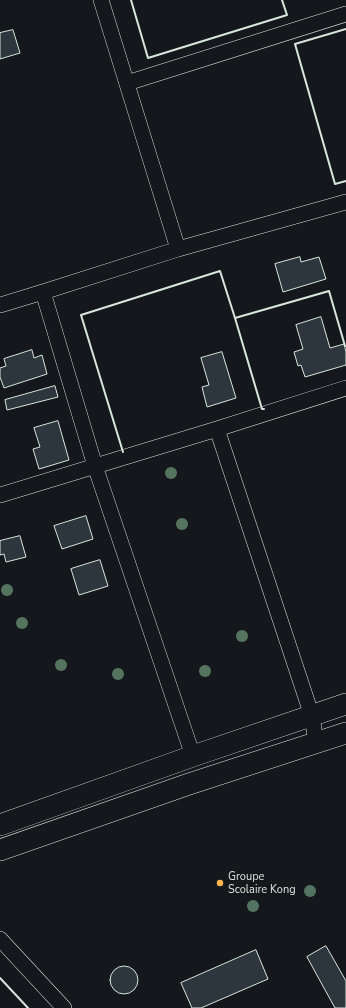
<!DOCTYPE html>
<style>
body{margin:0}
canvas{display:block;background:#14181c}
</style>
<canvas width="346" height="1008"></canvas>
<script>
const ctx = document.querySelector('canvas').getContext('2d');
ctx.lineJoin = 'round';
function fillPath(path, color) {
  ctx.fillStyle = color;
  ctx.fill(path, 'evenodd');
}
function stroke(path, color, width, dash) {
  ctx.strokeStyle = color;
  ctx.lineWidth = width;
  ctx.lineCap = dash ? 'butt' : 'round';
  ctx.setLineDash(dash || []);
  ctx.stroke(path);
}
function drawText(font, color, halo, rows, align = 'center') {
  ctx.font = font + ' "Nunito Sans",sans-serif';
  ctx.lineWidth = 3;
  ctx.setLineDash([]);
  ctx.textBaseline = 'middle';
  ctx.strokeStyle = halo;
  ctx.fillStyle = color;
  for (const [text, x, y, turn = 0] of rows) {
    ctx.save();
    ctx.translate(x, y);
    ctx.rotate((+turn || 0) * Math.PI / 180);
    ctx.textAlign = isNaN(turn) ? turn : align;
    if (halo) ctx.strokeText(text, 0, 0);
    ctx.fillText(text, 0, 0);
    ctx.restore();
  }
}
const building = new Path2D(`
 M13,30L20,53L0,59V33Z
 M300,257L301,262L319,257L326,279L283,292L275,264Z
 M321,317L330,348L344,344L346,352V365L305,377L301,365L298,366L294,352L303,349L296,325Z
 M32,350L34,358L42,355L47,374L4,388L0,377V368L6,366L4,359Z
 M222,352L236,398L207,407L202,387L209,385L201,358Z
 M55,386L58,397L7,410L5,400Z
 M58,421L69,460L39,469L33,449L40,447L34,428Z
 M86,516L93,539L62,549L54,526Z
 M20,536L26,557L6,562L4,554L0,555V541Z
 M100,560L108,586L79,595L71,569Z
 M326,946L346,981V1008H335L307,957Z
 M256,950L268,979L201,1008H192L181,983Z
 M110 980a14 14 0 1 1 28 0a14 14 0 1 1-28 0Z`);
fillPath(building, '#2c363c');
stroke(building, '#d8e6dc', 1);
const street = new Path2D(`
 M101,0L178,249
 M127,83L346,14
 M43,292L95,466L193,756
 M0,305L43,292L178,249L346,202
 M217,429L312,716L316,743
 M0,495L217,429L346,388
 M0,939L64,1008`);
const secondary = new Path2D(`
 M0,825L193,756L346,704
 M0,850L189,784L346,733`);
stroke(street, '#d8e6dc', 16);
stroke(secondary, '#d8e6dc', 22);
stroke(street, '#14181c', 15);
stroke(secondary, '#14181c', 21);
stroke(new Path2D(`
 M131,0L148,58L287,15L282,0
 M346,29L295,44L335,184L346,181
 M264,409H262L235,318L329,291L345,346
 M123,452L81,315L220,271L235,318
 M0,978L28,1008`), '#d8e6dc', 2);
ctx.fillStyle = '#55745f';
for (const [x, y] of [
 [171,473],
 [182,524],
 [7,590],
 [22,623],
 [242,636],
 [61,665],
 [205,671],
 [118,674],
 [310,891],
 [253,906]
]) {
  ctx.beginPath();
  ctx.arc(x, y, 6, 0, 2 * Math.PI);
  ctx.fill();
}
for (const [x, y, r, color] of [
 [220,883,4,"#ffb74d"]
]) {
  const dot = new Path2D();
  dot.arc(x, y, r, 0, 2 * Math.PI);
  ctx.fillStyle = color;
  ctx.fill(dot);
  stroke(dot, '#14181c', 1.5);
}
drawText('11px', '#d8e6dc', '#14181c', [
 ["Groupe",228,877],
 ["Scolaire Kong",228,890]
], 'left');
</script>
